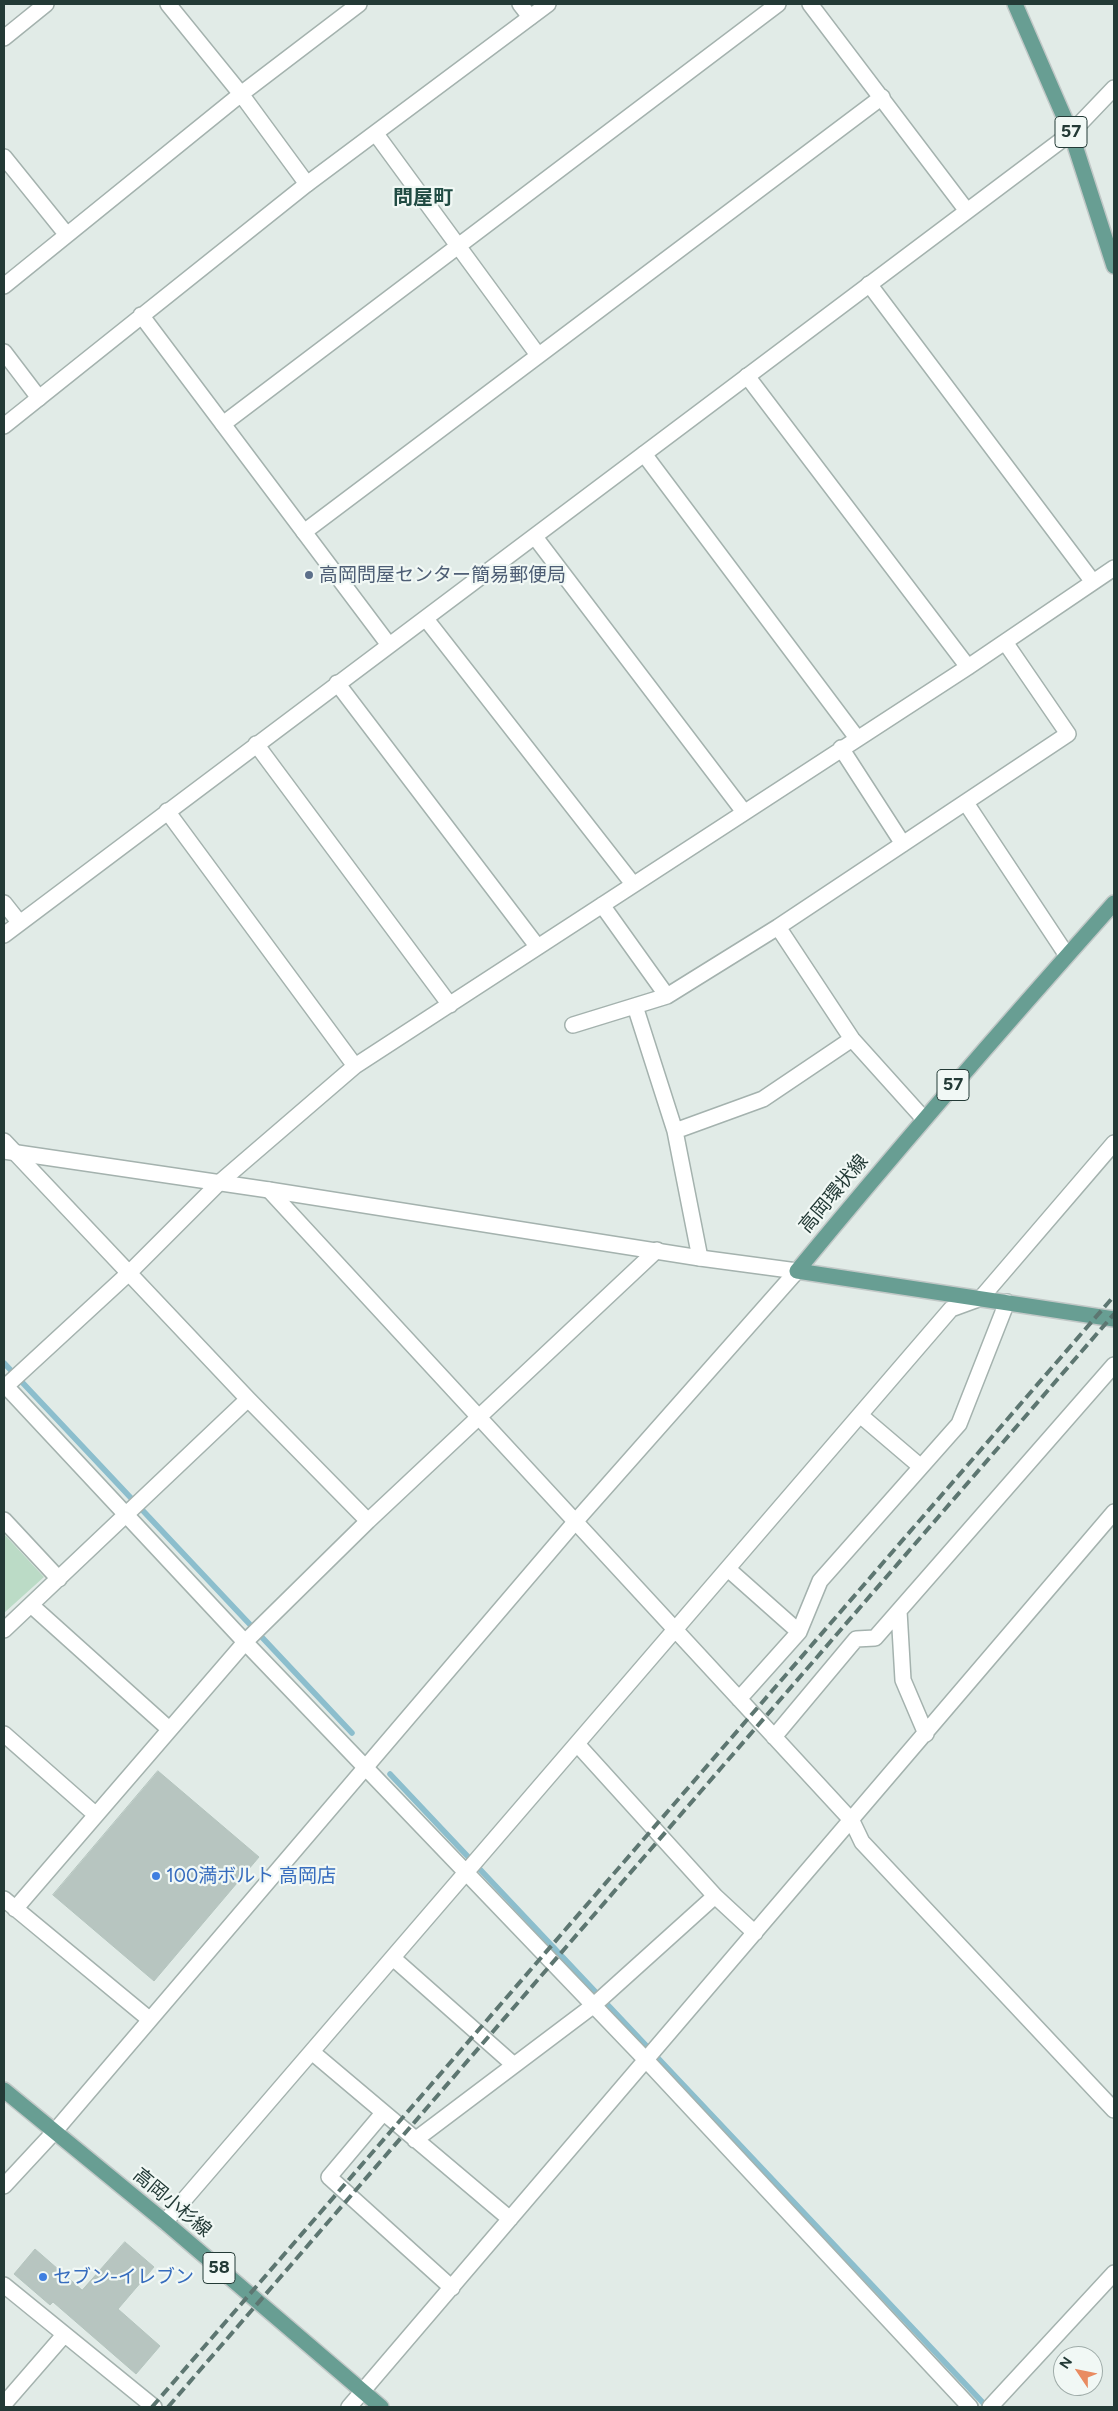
<!DOCTYPE html>
<meta charset="utf-8">
<style>
body{margin:0}
#map{position:relative;width:1118px;height:2411px;overflow:hidden;background:#e1ebe7;font-family:Figtree,sans-serif}
canvas{display:block}
.frame{position:absolute;inset:0;border:5px solid #233a36;pointer-events:none}
.north{position:absolute;left:1053px;top:2346px;width:50px;height:50px;box-sizing:border-box;background:#f1f8f5;border:1px solid #9faca9;border-radius:50%;rotate:304deg;font-size:14px;font-weight:700;line-height:20px;text-align:center;color:#233a36}
.north::after{content:'';display:block;margin:auto;width:18px;height:22px;background:#e98b61;clip-path:polygon(50% 0,100% 100%,50% 72%,0 100%)}
</style>
<div id="map">
<canvas width="1118" height="2411"></canvas>
<div class="frame"></div>
<div class="north">N</div>
</div>
<script>
const ctx = document.querySelector('canvas').getContext('2d');
ctx.lineJoin = 'round';
function fillPath(path, color) {
  ctx.fillStyle = color;
  ctx.fill(path, 'evenodd');
}
function stroke(path, color, width, dash) {
  ctx.strokeStyle = color;
  ctx.lineWidth = width;
  ctx.lineCap = dash ? 'butt' : 'round';
  ctx.setLineDash(dash || []);
  ctx.stroke(path);
}
function drawText(font, color, halo, rows, align = 'center') {
  ctx.font = font + ' Figtree,"Noto Sans JP",sans-serif';
  ctx.lineWidth = 4.5;
  ctx.setLineDash([]);
  ctx.textBaseline = 'middle';
  ctx.strokeStyle = halo;
  ctx.fillStyle = color;
  for (const [text, x, y, turn = 0] of rows) {
    ctx.save();
    ctx.translate(x, y);
    ctx.rotate((+turn || 0) * Math.PI / 180);
    ctx.textAlign = isNaN(turn) ? turn : align;
    if (halo) ctx.strokeText(text, 0, 0);
    ctx.fillText(text, 0, 0);
    ctx.restore();
  }
}
fillPath(new Path2D(`
 M4,1534L44,1577L4,1613Z`), '#bbdbc6');
stroke(new Path2D(`
 M4,1363L352,1733
 M390,1774L987,2407`), '#8cbecd', 5.5);
const building = new Path2D(`
 M158,1771L259,1857L154,1981L53,1895Z
 M125,2242L154,2267L118,2309L160,2346L136,2374L53,2302L50,2305L14,2274L35,2249L82,2290Z`);
fillPath(building, '#b7c5c0');
stroke(building, '#b4c4be', 1);
const minor = new Path2D(`
 M168,4L241,94L307,184
 M520,4L530,17
 M4,38L46,4
 M1071,133L1114,88
 M376,134L538,355
 M4,157L67,235
 M869,284L1093,582
 M4,286L241,94L359,4
 M4,352L39,398
 M747,376L968,667
 M223,424L778,4
 M644,454L857,738
 M304,532L882,97
 M535,537L744,812
 M426,619L633,884
 M337,683L537,946
 M256,744L450,1005
 M841,748L903,844
 M966,803L1066,954
 M167,811L355,1066
 M4,903L19,922
 M602,905L667,996
 M778,927L852,1039L924,1119
 M635,1006L675,1131L700,1258
 M573,1025L667,996L778,927L1068,734L1005,642
 M675,1131L763,1099L852,1039
 M4,1141L248,1399L368,1521
 M269,1190L852,1821L862,1842L1114,2110
 M4,1384L245,1642L647,2061L970,2407
 M4,1388L130,1272L219,1183L355,1066L968,667L1114,568
 M860,1415L921,1467
 M4,1520L59,1579
 M728,1569L799,1632
 M31,1605L169,1729
 M899,1611L903,1680L926,1734
 M4,1630L248,1399
 M739,1699L799,1632L820,1581L959,1424L1007,1302
 M4,1734L96,1815
 M774,1737L856,1639L875,1638L1114,1365
 M578,1745L715,1896L755,1933
 M4,1899L149,2019
 M15,1909L247,1640L368,1521L657,1250
 M393,1958L514,2065
 M312,2052L510,2219
 M383,2113L329,2177L452,2288
 M415,2140L594,2005L715,1896
 M165,2222L951,1309L981,1298L1114,1143
 M4,2285L154,2407
 M4,2404L64,2335
 M349,2407L1114,1512
 M990,2407L1114,2273`);
const tertiary = new Path2D(`
 M810,4L967,211
 M141,315L389,645
 M4,426L307,184L548,4
 M4,935L1071,133
 M4,1151L269,1190L700,1258L797,1271
 M4,2186L55,2131L575,1522L797,1271`);
const primary = new Path2D(`
 M1015,4L1071,133L1114,266
 M797,1271C900,1146 1006,1024 1114,903
 M797,1271L1114,1319
 M4,2090L165,2222L381,2407`);
stroke(minor, '#a4b2ae', 18);
stroke(tertiary, '#a4b2ae', 18);
stroke(primary, '#c1c8c7', 18);
stroke(minor, '#fff', 15);
stroke(tertiary, '#fff', 15);
stroke(primary, '#689e93', 15);
stroke(new Path2D(`
 M152,2407L1114,1296
 M168,2407L1114,1314`), '#5d7671', 4, [10, 5]);
for (const [x, y, r, color] of [
 [309,575,5,"#5c6f8a"],
 [156,1876,5,"#3f7fe0"],
 [43,2277,5,"#3f7fe0"]
]) {
  const dot = new Path2D();
  dot.arc(x, y, r, 0, 2 * Math.PI);
  ctx.fillStyle = color;
  ctx.fill(dot);
  stroke(dot, '#f1f8f5', 2);
}
for (const [x, y, w] of [
 [1071,132,32],
 [953,1085,32],
 [219,2268,32]
]) {
  const box = new Path2D();
  box.roundRect(x - w / 2, y - 15.5, w, 31, 4);
  ctx.fillStyle = '#f1f8f5';
  ctx.fill(box);
  stroke(box, '#233a36', 1);
}
drawText('bold 18px', '#233a36', null, [
 ["57",1071,132],
 ["57",953,1085],
 ["58",219,2268]
]);
drawText('19px', '#4e5e75', '#f1f8f5', [
 ["高岡問屋センター簡易郵便局",319,575]
], 'left');
drawText('19px', '#233a36', '#f1f8f5', [
 ["高岡環状線",834,1194,-50],
 ["高岡小杉線",172,2203,40]
]);
drawText('19px', '#366cbe', '#f1f8f5', [
 ["100満ボルト 高岡店",166,1876],
 ["セブン-イレブン",53,2277]
], 'left');
drawText('bold 20px', '#204b43', '#f1f8f5', [
 ["問屋町",423,198]
]);
</script>
